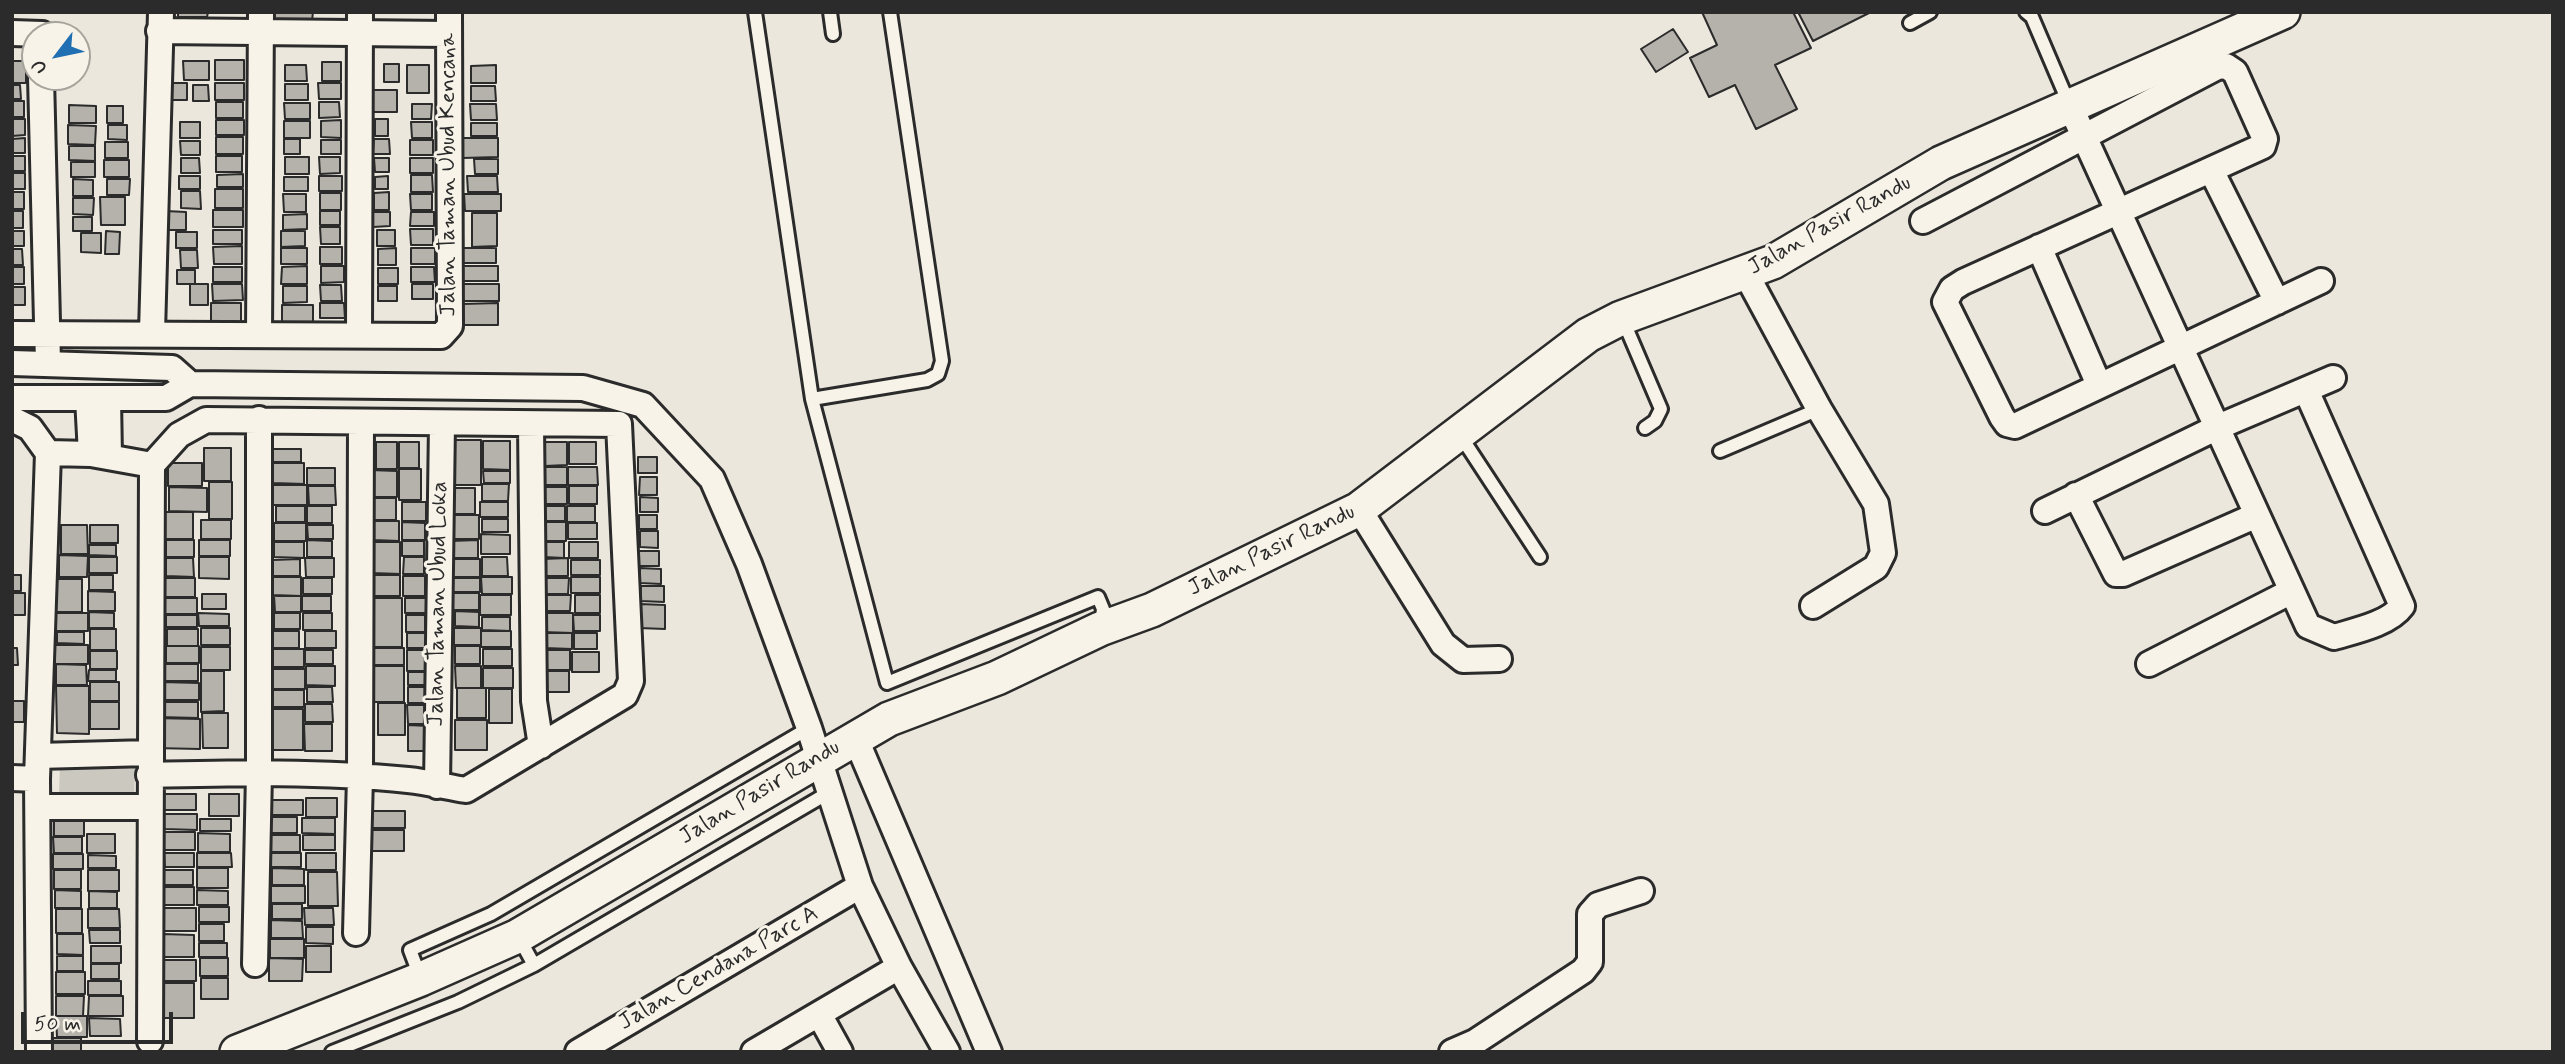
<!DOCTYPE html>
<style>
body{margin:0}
#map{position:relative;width:2565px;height:1064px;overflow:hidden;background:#ebe7dd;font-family:Mynerve,sans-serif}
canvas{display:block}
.frame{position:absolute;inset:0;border:14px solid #2b2b2b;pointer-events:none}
.north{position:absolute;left:21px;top:21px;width:70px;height:70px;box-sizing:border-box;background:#f7f3e8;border:2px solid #a5a39c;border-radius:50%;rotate:238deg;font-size:19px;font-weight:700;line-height:28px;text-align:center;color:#2b2b2b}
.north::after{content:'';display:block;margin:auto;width:24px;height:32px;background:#1f6fb2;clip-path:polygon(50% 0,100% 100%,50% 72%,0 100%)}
.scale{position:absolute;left:21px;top:1012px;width:152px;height:32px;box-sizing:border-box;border:4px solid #2b2b2b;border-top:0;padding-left:9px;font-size:21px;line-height:24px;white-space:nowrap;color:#2b2b2b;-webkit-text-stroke:5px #f7f3e8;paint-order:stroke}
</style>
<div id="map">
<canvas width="2565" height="1064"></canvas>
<div class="frame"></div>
<div class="north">U</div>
<div class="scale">50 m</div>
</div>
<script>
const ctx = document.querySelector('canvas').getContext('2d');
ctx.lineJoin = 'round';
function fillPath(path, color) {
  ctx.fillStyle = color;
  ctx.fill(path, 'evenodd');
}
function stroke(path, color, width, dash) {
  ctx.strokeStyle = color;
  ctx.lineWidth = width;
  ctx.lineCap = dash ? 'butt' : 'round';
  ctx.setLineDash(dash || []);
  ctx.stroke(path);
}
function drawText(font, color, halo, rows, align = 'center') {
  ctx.font = font + ' Mynerve,sans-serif';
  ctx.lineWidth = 6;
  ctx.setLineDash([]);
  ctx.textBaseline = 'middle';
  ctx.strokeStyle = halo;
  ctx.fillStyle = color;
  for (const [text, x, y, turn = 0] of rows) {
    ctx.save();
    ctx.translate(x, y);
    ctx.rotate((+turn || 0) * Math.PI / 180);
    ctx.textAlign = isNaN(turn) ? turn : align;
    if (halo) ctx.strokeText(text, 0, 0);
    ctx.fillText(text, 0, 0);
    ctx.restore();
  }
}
fillPath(new Path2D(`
 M60,763L135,766L134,799L59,796Z`), '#cbc8bf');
const building = new Path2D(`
 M178,12H208L207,17H178Z
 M272,12H313L312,21L272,19Z
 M1702,12H1793L1811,48L1775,65L1797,109L1756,129L1735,85L1709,97L1690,58L1717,45Z
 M1798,12H1871L1813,41Z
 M1673,29L1688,52L1656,72L1641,49Z
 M215,60H244V80H215Z
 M12,61H26V83H12Z
 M183,61H209V80H184Z
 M322,62H341V81H322Z
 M384,64H399V82H384Z
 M285,65H306L307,81H285Z
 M407,65H429V93H407Z
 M496,65V83H471V66Z
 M162,83H187V100H162Z
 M215,83H244V100H215Z
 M318,83H341V99H319Z
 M285,84H308V100H285Z
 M12,85H20L21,99H12Z
 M193,85H208L209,101H193Z
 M471,86H495L496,101H471Z
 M367,90H397V112H368Z
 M12,101H24V117H12Z
 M216,102H243V118H216Z
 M319,102H339L340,117L319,118Z
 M284,103H310V119H285Z
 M412,104H432L431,119H412Z
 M470,104H496L497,120H471Z
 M69,105L96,106V123H69Z
 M107,106H123V123H107Z
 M12,119H25V135L12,136Z
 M375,119H388V136H375Z
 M216,120H244V135H216Z
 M341,120V138L321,137V121Z
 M284,121H310V138H284Z
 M180,122H200V138H180Z
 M411,122H432V138H412Z
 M471,123H497V136H471Z
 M68,125L96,126L95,145L68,144Z
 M108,125H127V140L108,139Z
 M216,137H243V154H216Z
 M25,138V153H12V139Z
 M463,138H498V157L463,158Z
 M284,139H300V154H284Z
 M374,139H389L390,154H373Z
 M321,140H341V154H321Z
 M410,140H433V155H410Z
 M180,141H200V155H181Z
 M105,142H128V158H105Z
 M69,146H95V161L69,160Z
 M12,156H25V171H12Z
 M216,156H242V172H216Z
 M285,157H309V174H285Z
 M319,157H340V173L320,174Z
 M181,158H199L200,173H181Z
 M374,158H389V172H375Z
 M410,158H433V173H410Z
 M474,159H498V174H475Z
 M104,160H129V177H104Z
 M71,162H95V177H71Z
 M12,173H25V189H12Z
 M243,174V187H217V175Z
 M411,175H432L433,192H411Z
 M179,176H200V189H179Z
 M319,176H342V191H319Z
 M388,176V189H375V177Z
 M467,176H497L498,192H468Z
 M284,177H308V191H284Z
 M73,179L93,180V196H73Z
 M107,179H130L129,195H107Z
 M215,189H243V208H215Z
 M181,191H200L201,209L181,208Z
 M12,192H24V209H12Z
 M389,192V210H374V193Z
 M320,193H341V210H320Z
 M283,194H306V212H284Z
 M410,194H432V210H411Z
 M464,194H501V211H465Z
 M100,197H125V225H101Z
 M73,198H94L93,215L73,214Z
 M213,210H243V227H213Z
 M12,211H23V228H12Z
 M166,211L186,212V230H166Z
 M320,211H340V225H320Z
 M373,212H390V226L373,227Z
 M411,212H434V226H410Z
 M472,213H497V246L472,247Z
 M307,214V229L283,230V215Z
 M73,217H92V231H73Z
 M320,227H340V244H321Z
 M410,229H433V245H411Z
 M213,230H242V244H213Z
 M377,230H395V246H377Z
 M12,231H24V246H12Z
 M106,231L120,232L119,254H105Z
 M281,231H305V246L281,247Z
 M176,232H197V248H176Z
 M81,233H101V253L81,252Z
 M242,246V264H214L213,247Z
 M320,247H342V264H320Z
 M281,248H307V264H281Z
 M396,248V265H378V249Z
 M411,248H435V264H411Z
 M461,248H496V263H462Z
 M12,249H22L23,265H12Z
 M180,250H197L198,268H181Z
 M307,266V284H281L282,267Z
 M321,266H344V282L321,283Z
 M463,266H498V281H463Z
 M12,267H24V284H12Z
 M213,267H242V282H213Z
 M411,267H434L435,282H411Z
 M378,268H398V284H378Z
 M177,270H195V284H177Z
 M190,284H208V305H190Z
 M212,284H242L243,300L213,301Z
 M412,284H433V299H412Z
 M462,284H499V301H462Z
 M320,285H341L342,301H321Z
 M283,286H307V302L283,303Z
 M378,286H397V301H378Z
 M12,287H25V305H12Z
 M211,303H241V322H211Z
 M320,303H344L345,318H320Z
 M498,303V325H462V304Z
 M282,305H313V322H282Z
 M448,440H481V485H448Z
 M483,441H510V470L483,469Z
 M376,442H397V469H376Z
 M399,442H419V468H399Z
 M544,442H567V465L545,466Z
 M569,442H596V464H569Z
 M204,448H231V481H204Z
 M266,449H301V462H266Z
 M638,457H657V473H638Z
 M168,463H202V486H168Z
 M273,463H304V484L273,483Z
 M536,467H567V485H536Z
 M568,467H597L598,485H568Z
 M307,468H335V485H307Z
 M399,469H421V500H399Z
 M370,470L397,471V497H370Z
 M483,471H510V483H484Z
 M640,477H657V495H639Z
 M209,482H232V519H209Z
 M482,484H509L508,501H482Z
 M270,485H307V505H270Z
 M308,486H335L336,505H309Z
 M569,486H597V504H569Z
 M169,487L207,488V512L169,511Z
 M538,487H567V504H538Z
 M450,488H475V514H451Z
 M640,497L658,498V512H640Z
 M374,498H396V520H374Z
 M402,502H426V521H402Z
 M480,502H508V517H480Z
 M276,506H305V522H276Z
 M307,506H332V523H307Z
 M540,506H565V521H540Z
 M567,506H595V522H567Z
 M165,512H193V539H165Z
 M448,515H479V539H448Z
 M639,515H657V529H639Z
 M482,519H508V532H482Z
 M201,520H231V539H201Z
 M373,521H399V541L373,540Z
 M402,522L425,523V540H402Z
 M541,522H566V541H541Z
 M274,523H306V541H274Z
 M568,523H597V539H568Z
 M61,525H87L88,554H61Z
 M90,525H118V543H90Z
 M307,525H333V539H308Z
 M640,531H658V548L640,547Z
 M481,534L510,535V554H481Z
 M166,540H194V557H166Z
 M199,540H230V556H199Z
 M307,540L332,541V557H307Z
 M478,540V558H450V541Z
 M402,541H424V556H402Z
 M274,542H304V558L274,557Z
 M371,542H400V574L371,573Z
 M543,542H564V558L543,557Z
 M569,542H598V558H569Z
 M89,545H116V556L89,555Z
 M639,551H659V566H639Z
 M59,555L88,556L87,577H59Z
 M89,557H117V573H89Z
 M199,557H229V579L199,578Z
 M404,557H424V574H403Z
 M482,557H507L508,576H482Z
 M166,558H193L194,577L166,576Z
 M305,558H334V577H306Z
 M568,558V576H543V559Z
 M300,559V576H273V560Z
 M451,559H480V577H451Z
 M571,560H600V575H571Z
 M640,568L661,569V584L640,583Z
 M12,575H21V591H12Z
 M89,575H113V590H89Z
 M372,575H400V596H372Z
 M403,576H425V596H403Z
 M273,577H301V596L273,595Z
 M481,577H512V594H482Z
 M571,577H600V593H571Z
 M165,578H195V597H165Z
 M303,578H332V594H303Z
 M452,578H480V592H452Z
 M543,578H569L568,594H543Z
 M46,579H82V612H46Z
 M641,586H664V602L640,601Z
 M88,591L115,592V611H88Z
 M12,593H25V615H12Z
 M452,593H479V610H452Z
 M202,594H226V609H202Z
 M480,595H511V615H480Z
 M542,595H571L570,611H543Z
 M575,595H600V613H575Z
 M274,596H301V612H275Z
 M302,596H331V611H302Z
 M165,598H197V614H165Z
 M371,598H402V647H371Z
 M405,598H426V613H405Z
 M640,604L665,605V629L639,628Z
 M455,611L479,612V627L455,626Z
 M89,612L114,613V628H89Z
 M54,613H88V631H54Z
 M198,613L229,614V626H199Z
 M274,613H300V629H274Z
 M303,613H332V630H303Z
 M542,613H573V633L542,632Z
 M166,615H197V627H166Z
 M406,615H425V632H406Z
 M573,615H600V631H574Z
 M482,617H510V631L482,630Z
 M201,628H230V645H201Z
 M454,628H481V645H454Z
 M90,629H116V650H90Z
 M167,629H198V646H167Z
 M273,631H299V648H273Z
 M305,631H336V648H305Z
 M481,631H511V647H481Z
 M57,632H84V644L57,643Z
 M407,633H426V648H407Z
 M544,633H572V649L544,648Z
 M574,633H597V649H574Z
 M55,645H88V664H55Z
 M166,646H199V663H166Z
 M455,646H480V664H455Z
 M201,647H230V670H201Z
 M12,648H17L18,665H12Z
 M371,648H404V665H371Z
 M273,649H304V667H273Z
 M483,649H512V666H483Z
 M305,650H333V664H305Z
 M407,650H426V671H407Z
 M541,650H570V670H542Z
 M90,651H117V669H90Z
 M572,652H599V672H572Z
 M56,664L86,665L87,685H56Z
 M163,664H198V681H164Z
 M306,666H335V686L306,685Z
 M372,666H404V702H372Z
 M455,666H481V688H456Z
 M483,668H513V688H483Z
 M271,669H305V689H271Z
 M89,670H116V681H88Z
 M201,671H224V711L201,712Z
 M536,671H569V692H536Z
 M408,672H427V685H408Z
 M90,682H119V701H90Z
 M162,682L199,683V700H163Z
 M56,686H89V734L57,733Z
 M307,687H332L333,702H307Z
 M408,687H427V703H408Z
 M457,688H486V718H457Z
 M489,689H512V723H489Z
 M270,690H304V707H270Z
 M12,701H24V722H12Z
 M90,702H119V729H90Z
 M158,702H198V718L158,717Z
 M378,703H405V735H378Z
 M305,704H332L333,722H305Z
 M407,705H428L427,724H408Z
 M271,709H303V750H271Z
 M202,713H228V748H203Z
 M153,718L200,719V749L153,748Z
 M455,720H487V750H455Z
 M304,724H332V751H305Z
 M408,725L429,726V751H408Z
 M164,794H196V810H164Z
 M209,794H239V816H209Z
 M306,798H337V817H306Z
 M270,800H303V815H270Z
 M371,811H405V828H371Z
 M164,814H197V830L164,829Z
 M84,817V836H54V818Z
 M270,817H297V833H270Z
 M302,818H335V834L302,833Z
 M200,819H231V831H200Z
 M370,830H404V851H370Z
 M164,832H195V850H164Z
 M198,833L230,834V852H198Z
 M87,834H115V853H87Z
 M270,835H300V852H271Z
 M303,835H335V850H303Z
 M53,837H82V853H54Z
 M164,853H194V867H165Z
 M197,853H231L232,867H197Z
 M271,853H301V867H271Z
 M306,853H336V870H306Z
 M53,854H83V869H53Z
 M88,855L116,856V868H88Z
 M197,868H228V888H197Z
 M272,868L304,869V885H272Z
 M54,870H81V889H54Z
 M88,870H119V891H88Z
 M163,870H193V885H164Z
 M308,872H337L338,906H308Z
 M271,886H305V903H271Z
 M164,887H194V905H164Z
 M55,890L81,891V908H55Z
 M197,890L228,891V905H197Z
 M89,891L117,892V908H89Z
 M272,904H302V919H272Z
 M199,907H229V922H199Z
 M161,908H196V931H161Z
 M304,908H333L334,925H305Z
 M56,909H82V933H56Z
 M88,909H119L120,928H88Z
 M271,920L302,921L303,938H271Z
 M199,924H224V941H199Z
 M306,927H333V944L306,943Z
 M89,930H120V943H90Z
 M57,934H83V955L57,954Z
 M163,934L194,935V957H163Z
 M270,939H304V958H270Z
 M199,943H227V957H199Z
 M91,946H121V963H91Z
 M306,946H331V972H306Z
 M57,956H83V971H57Z
 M200,958H228V976H200Z
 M269,958L303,959L302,981H269Z
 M161,960H196V981H161Z
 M91,964H119V979H91Z
 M56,972H85V994H56Z
 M201,978H228V999H201Z
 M88,981H121V995H88Z
 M161,983H194V1018H162Z
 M56,996H84L83,1016H56Z
 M89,996H123V1016H88Z
 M56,1016H87V1037H57Z
 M89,1018L120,1019L121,1036H90Z
 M52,1038H81V1052H52Z`);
fillPath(building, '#b5b2ab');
stroke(building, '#2b2b2b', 2);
const lane = new Path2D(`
 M755,12L812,399L887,683L1098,597L1103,609L1101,625
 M830,12L833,34
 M2026,12L2032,17L2070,106
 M1910,23L1930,12
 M1623,320L1661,409L1655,421L1645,428
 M812,399L927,380L938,374L942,361L890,12
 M1460,435L1540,557
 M1720,451L1819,409
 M518,936L534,965
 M421,979L410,950L491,914L809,728
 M332,1052L458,1002L534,965L828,793`);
const street = new Path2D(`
 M159,31L448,34
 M12,33L42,34
 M41,77L48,363
 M2071,108L2308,626L2334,637C2354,631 2389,624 2402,606L2306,390
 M2211,170L2277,302
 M1923,221L2217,67L2226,66L2235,72L2265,139L2263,146L1963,282L1952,289L1945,302L2002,417L2007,424L2015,426L2321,281
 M2039,247L2099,385
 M1746,274L1819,409L1876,504L1883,553L1876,567L1813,606
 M152,332L161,12
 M359,333L360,12
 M12,334L441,336L450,326L449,12
 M259,334L261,12
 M12,363L172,368L190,384
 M12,398H166L190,384L583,388L643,405L712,479L749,564L809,728L860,886L899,967L947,1052
 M88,398L91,454
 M108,398L109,457
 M12,419L30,428L48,453L91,454L152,465L179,435L206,420L619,424L631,681L625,695L466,790C447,787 428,782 408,780C322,771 235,773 149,775
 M531,425L534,701L541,746
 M2076,495L2116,574H2123L2257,515
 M1359,509L1443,644L1463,660L1499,659
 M2045,511L2218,427L2333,378
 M2149,664L2292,591
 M855,737L989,1052
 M38,756L149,753
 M12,778L37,779
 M437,786L442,423
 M38,807H150
 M356,933L360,776L361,422
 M255,964L259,773V419
 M819,1014L840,1052
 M150,1041L152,465
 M39,1052L37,779L48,453
 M578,1052L860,886
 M754,1052L899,967
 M1452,1052L1475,1042L1583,971L1590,962V914L1598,905L1641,891`);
const secondary = new Path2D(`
 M237,1052L421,979L518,936L889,719L997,678L1100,629L1152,610L1359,509L1588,335L1621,318L1773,262L1941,163L2283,12`);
stroke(lane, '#2b2b2b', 18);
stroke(street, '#2b2b2b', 30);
stroke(secondary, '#2b2b2b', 38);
stroke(lane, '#f7f3e8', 12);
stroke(street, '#f7f3e8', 24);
stroke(secondary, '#f7f3e8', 33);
drawText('23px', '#2b2b2b', '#f7f3e8', [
 ["Jalan Taman Ubud Kencana",449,175,-90],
 ["Jalan Pasir Randu",1830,226,-29],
 ["Jalan Pasir Randu",1272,551,-26],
 ["Jalan Taman Ubud Loka",439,604,-89],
 ["Jalan Pasir Randu",760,793,-31],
 ["Jalan Cendana Parc A",719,969,-30]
]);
</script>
